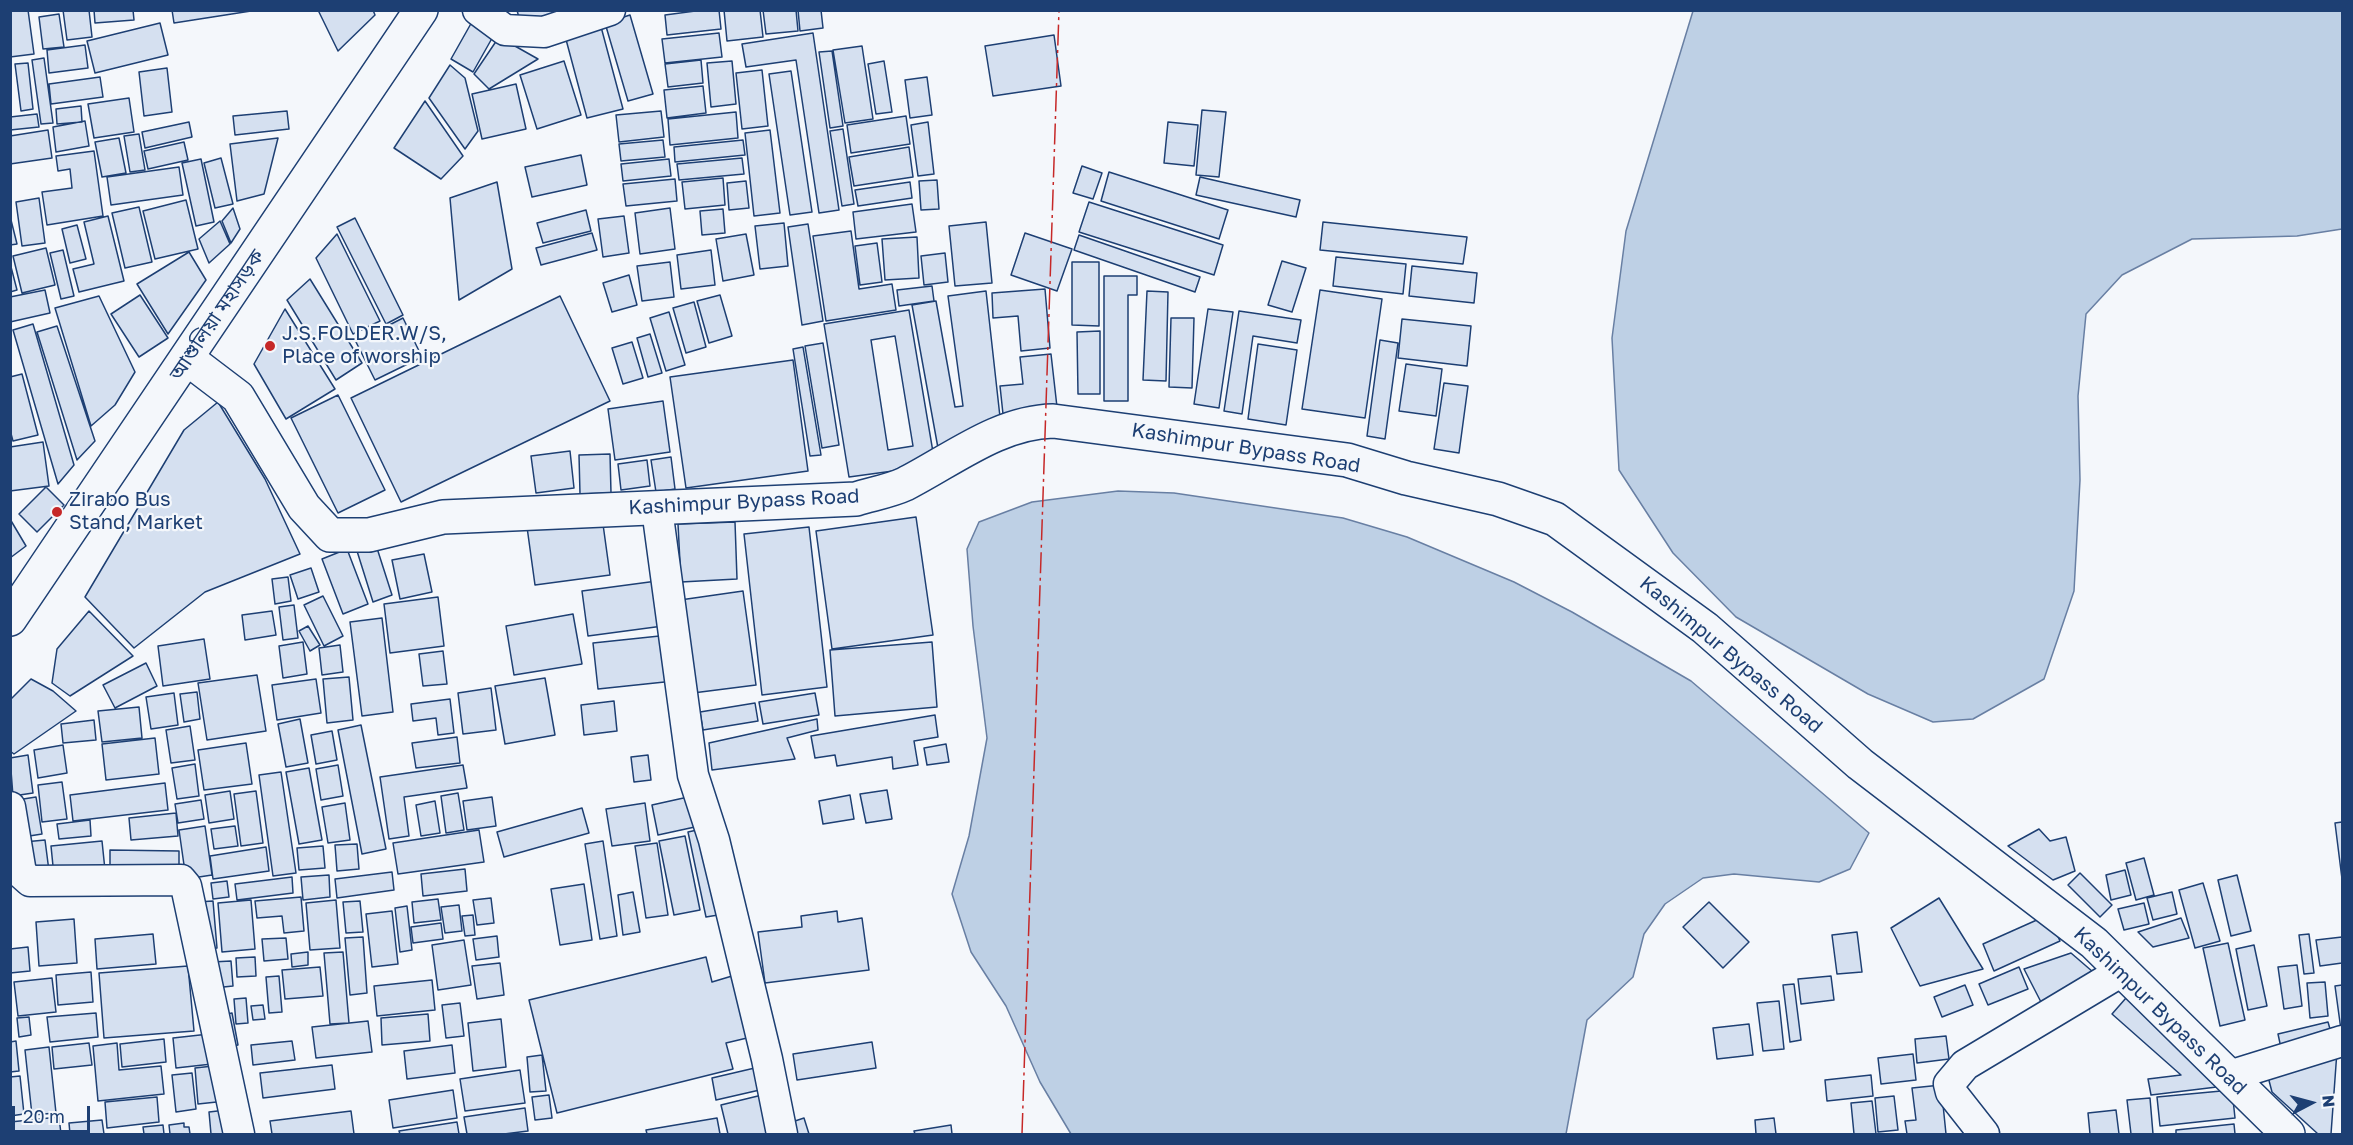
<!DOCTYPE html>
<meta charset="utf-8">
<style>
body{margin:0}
#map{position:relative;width:2353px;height:1145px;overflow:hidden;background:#f4f7fb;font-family:"Golos Text",sans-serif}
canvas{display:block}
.frame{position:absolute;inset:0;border:12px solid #1d3f73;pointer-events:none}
.north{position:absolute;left:2281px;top:1073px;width:60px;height:60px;-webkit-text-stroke:4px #f4f7fb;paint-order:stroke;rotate:84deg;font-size:16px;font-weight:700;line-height:24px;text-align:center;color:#1d3f73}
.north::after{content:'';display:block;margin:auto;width:21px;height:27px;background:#1d3f73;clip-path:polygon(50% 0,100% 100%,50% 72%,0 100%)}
.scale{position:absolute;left:12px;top:1106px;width:78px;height:27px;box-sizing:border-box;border:3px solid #1d3f73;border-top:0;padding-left:8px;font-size:18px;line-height:21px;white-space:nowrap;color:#1d3f73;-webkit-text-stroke:4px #f4f7fb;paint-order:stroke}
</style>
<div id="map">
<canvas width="2353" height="1145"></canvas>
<div class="frame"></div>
<div class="north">N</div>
<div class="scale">20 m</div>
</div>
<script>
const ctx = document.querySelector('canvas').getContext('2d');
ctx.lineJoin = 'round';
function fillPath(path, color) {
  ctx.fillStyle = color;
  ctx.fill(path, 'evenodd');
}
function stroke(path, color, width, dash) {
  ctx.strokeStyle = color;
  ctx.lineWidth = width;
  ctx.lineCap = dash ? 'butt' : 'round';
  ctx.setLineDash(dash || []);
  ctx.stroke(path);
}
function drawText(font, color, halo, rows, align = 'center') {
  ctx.font = font + ' "Golos Text","Noto Sans Bengali",sans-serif';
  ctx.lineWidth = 4.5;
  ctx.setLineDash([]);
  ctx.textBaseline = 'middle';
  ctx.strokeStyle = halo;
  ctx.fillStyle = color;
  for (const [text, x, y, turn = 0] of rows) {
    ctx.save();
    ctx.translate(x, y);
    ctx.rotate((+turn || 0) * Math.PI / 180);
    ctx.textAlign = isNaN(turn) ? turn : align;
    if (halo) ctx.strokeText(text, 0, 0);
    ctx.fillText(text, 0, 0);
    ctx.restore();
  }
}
const water = new Path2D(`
 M1693,11H2342V229L2297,236L2192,239L2122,275L2086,314L2078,396L2080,480L2074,591L2044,679L1973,719L1933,722L1868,694L1736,617L1673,553L1619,470L1612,338L1626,231Z
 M1118,491L1174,493L1343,518L1407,537L1514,582L1572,612L1691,681L1869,833L1850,869L1819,882L1734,874L1703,878L1665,904L1644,934L1633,977L1587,1020L1566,1134H1071L1040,1082L1006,1006L971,952L952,894L969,836L987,738L973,626L967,549L979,522L1032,502Z`);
fillPath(water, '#bed0e5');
stroke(water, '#687fa3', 1.5);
const building = new Path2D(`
 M10,10H28L34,54L10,57Z
 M63,10H89L92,37L67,40Z
 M94,10H133L134,20L95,23Z
 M172,10H251V11L174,23Z
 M318,10H373L375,15L338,51Z
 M517,10H566L521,26Z
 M703,10H719L721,29L667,35L665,15Z
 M724,10H760L763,37L727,41Z
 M763,10H796L798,31L766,34Z
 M798,10H821L823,28L800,31Z
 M59,14L64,47L43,49L39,17Z
 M630,15L653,94L628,101L605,23Z
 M473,20L495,33L473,72L451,59Z
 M160,23L168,55L95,73L87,41Z
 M600,23L623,109L587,118L564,32Z
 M719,33L722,57L665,63L662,39Z
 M813,33L839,210L819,213L796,60L746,67L742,44Z
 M1054,35L1061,86L993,96L985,46Z
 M499,37L538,59L489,89L474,74Z
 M85,45L88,68L49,73L47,50Z
 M862,46L873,119L845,123L833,50Z
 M832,51L843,126L830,128L819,52Z
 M44,58L53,123L41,124L32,60Z
 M701,60L703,83L668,87L665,64Z
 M564,61L581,115L537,129L520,75Z
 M732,61L736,104L711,107L707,63Z
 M884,61L892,112L876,114L868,64Z
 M28,63L33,109L21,111L15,64Z
 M450,65L465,78L478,131L465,149L429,98Z
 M167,68L172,112L144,116L139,72Z
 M762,70L768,126L742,129L736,73Z
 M791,71L812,212L790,215L769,74Z
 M100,77L103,97L51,104L49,84Z
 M927,77L932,115L910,118L905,80Z
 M516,84L526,129L482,139L472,94Z
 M703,86L706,113L667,118L664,90Z
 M129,98L134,132L94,138L88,104Z
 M425,101L463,156L441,179L394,148Z
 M81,106L82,122L57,124L56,109Z
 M1202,110L1226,112L1219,177L1196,175Z
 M287,111L289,129L235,135L233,116Z
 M661,111L664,137L619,142L616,115Z
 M736,112L738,138L670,145L668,119Z
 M37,114L39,127L10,130V117Z
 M906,116L910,144L851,153L847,125Z
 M85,121L89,146L56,152L53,127Z
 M189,122L192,137L145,148L142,132Z
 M928,122L934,174L918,176L911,125Z
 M1168,122L1198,125L1194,166L1164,163Z
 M843,129L854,204L842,206L830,131Z
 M48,130L52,158L10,164V136Z
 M770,130L780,213L754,216L745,133Z
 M139,134L145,170L130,172L124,136Z
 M119,138L126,173L102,177L95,142Z
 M278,138L264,194L237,201L230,144Z
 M663,140L665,157L621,161L619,144Z
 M743,140L745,155L675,162L674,147Z
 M184,142L188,160L148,169L144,151Z
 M909,147L913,177L854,186L849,157Z
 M94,151L103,216L47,225L42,192L72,188L70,169L58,171L56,156Z
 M581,155L587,185L532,197L525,167Z
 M221,158L233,204L215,208L204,163Z
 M742,158L744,174L679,180L677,164Z
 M201,159L214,222L196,226L182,163Z
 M669,159L671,176L623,181L621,164Z
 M1082,166L1102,173L1093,199L1073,193Z
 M179,167L183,195L111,205L107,177Z
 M1109,172L1228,210L1219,239L1101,201Z
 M1200,177L1300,200L1296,217L1196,195Z
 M723,178L725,205L685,209L682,182Z
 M675,179L677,201L626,206L623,184Z
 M937,180L939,209L921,210L919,181Z
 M746,181L749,208L729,210L727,183Z
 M497,182L512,269L459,300L450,198Z
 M910,182L912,198L858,206L855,190Z
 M39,198L45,243L22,246L16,202Z
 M186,200L198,249L155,259L143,211Z
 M1089,202L1223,245L1214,275L1079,232Z
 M912,204L916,232L856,239L853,212Z
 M139,207L152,262L125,268L112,213Z
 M233,208L240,229L231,243L222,221Z
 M670,208L675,249L640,254L635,213Z
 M723,209L725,233L702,235L700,211Z
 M586,210L591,231L543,243L537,223Z
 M10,216L17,244L10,245Z
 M108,216L124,281L79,292L73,269L94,264L84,222Z
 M624,216L629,253L603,257L598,219Z
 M355,218L403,315L386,324L337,227Z
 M220,221L230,244L209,263L199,239Z
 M986,222L992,283L955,286L949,226Z
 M1323,222L1467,237L1463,264L1320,250Z
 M784,223L788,266L760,269L755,226Z
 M808,224L823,321L802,325L788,227Z
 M77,225L86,259L70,263L62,229Z
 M851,231L859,289L892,284L896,310L826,321L813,236Z
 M592,233L597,250L541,265L536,248Z
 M1025,233L1072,249L1057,291L1011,275Z
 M337,234L380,321L353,334L316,258Z
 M746,234L754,275L723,281L716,239Z
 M1079,235L1200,277L1195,292L1074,250Z
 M917,237L919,278L885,280L882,239Z
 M877,243L882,282L860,285L855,246Z
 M46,248L55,285L22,293L13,256Z
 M63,250L74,296L61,299L50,253Z
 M711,250L715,285L681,289L677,255Z
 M189,252L206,280L168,334L137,284Z
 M945,253L948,282L924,285L921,256Z
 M1336,257L1406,264L1403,294L1333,286Z
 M1282,261L1306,268L1292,312L1268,305Z
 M670,262L674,297L642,301L637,266Z
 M1072,262H1099V326L1072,325Z
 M10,263L17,290L10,292Z
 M1412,266L1477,273L1474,303L1409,296Z
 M629,275L637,305L612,312L603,283Z
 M1104,276H1137V295H1128V401H1104Z
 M310,279L362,363L336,380L287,300Z
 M932,286L934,301L899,306L897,290Z
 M1045,289L1050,348L1021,351L1018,316L993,318L992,293Z
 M45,290L50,313L10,322V297Z
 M1320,290L1382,299L1365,418L1302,409Z
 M986,291L1000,417L938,448L912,305L936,301L955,407L963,406L948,296Z
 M1147,291L1168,292L1166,381L1143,380Z
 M140,295L168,338L139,357L111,314Z
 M720,295L732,336L709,343L697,301Z
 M99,296L135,372L115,405L91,426L55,308Z
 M560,296L610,401L401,502L351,398Z
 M694,302L706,347L686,353L673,308Z
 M285,309L335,389L286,419L254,364Z
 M1208,309L1233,312L1219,408L1194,404Z
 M909,310L933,452L893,471L849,477L824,324ZM895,336L913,446L888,450L871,340Z
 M1239,311L1301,320L1297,343L1253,336L1242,414L1224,411Z
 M669,312L685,365L666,371L650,318Z
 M403,318L422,357L375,380L356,342Z
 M1171,318H1194L1192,388L1169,387Z
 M1402,319L1471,326L1467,366L1398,358Z
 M33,324L74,465L58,484L13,330Z
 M57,326L95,441L77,460L37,332Z
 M1100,331V394H1078L1077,332Z
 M650,334L662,373L648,377L637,338Z
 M1380,340L1398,343L1385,439L1367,436Z
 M632,342L643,378L623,384L612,348Z
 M823,343L839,445L822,448L805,346Z
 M1258,344L1297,350L1286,425L1248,419Z
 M803,347L821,455L810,456L793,349Z
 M1051,354L1057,407L1003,414L1000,386L1023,384L1020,357Z
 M793,360L808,471L686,488L670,377Z
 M1406,364L1442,369L1436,416L1399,411Z
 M22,374L38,435L13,441L10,430V377Z
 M1444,383L1468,386L1459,453L1434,449Z
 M338,395L385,490L338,513L291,418Z
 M663,401L670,452L615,460L608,409Z
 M218,402L265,479L300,554L205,592L134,648L85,597L184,430Z
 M43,442L49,486L10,491V447Z
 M570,451L574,488L536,493L531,456Z
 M610,454L611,493L580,494L579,455Z
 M671,457L675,489L656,492L651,460Z
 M647,460L650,486L621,490L618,464Z
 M46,487L64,505L37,532L19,514Z
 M602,517L610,575L535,585L527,527Z
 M916,517L933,635L832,649L816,531Z
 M10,519L26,546L10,558Z
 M735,522L737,579L681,582L678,524Z
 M809,527L827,687L762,695L744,534Z
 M376,545L392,595L373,602L357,551Z
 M347,549L368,604L343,614L322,559Z
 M424,554L432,592L400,599L392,560Z
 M311,568L319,592L298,599L290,575Z
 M288,577L291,601L275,604L272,579Z
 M657,581L663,626L588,636L582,591Z
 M743,591L756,685L685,694L673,601Z
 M323,596L343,636L324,646L304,605Z
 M438,597L444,646L390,653L384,604Z
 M294,605L298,638L283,640L279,607Z
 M89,611L133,656L70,696L52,683L57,649Z
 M272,611L276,635L245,640L242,615Z
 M573,614L582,664L514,675L506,626Z
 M382,618L393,712L362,716L350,622Z
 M308,626L320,645L310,651L299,631Z
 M669,635L674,681L598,689L593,643Z
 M204,639L210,679L163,686L158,646Z
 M303,642L307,674L283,678L279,646Z
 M932,642L937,707L835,716L830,650Z
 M340,645L343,672L322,675L319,648Z
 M443,651L447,684L423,686L419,654Z
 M146,663L157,686L115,708L103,685Z
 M257,675L266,731L207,740L198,683Z
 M349,677L353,720L327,723L323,679Z
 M545,678L555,735L505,744L495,686Z
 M31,679L53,691L76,711L14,754L10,751V700Z
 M316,679L321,713L277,720L272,685Z
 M491,688L496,730L463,734L458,693Z
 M197,692L200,719L184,722L180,694Z
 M174,693L178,725L151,729L146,697Z
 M815,693L819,715L763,724L759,702Z
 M450,699L454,733L438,735L436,718L413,721L411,704Z
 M614,701L617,731L584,735L581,705Z
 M755,703L758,721L703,730L700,712Z
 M139,707L142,738L102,742L98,711Z
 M935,715L938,737L914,741L918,765L893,769L892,757L837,766L835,755L815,758L811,736Z
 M300,719L308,763L286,767L278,724Z
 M817,719L818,730L787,738L795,759L712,770L709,743Z
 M94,720L96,740L63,743L61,724Z
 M361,725L386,849L362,854L338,730Z
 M190,726L195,760L171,763L166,730Z
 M332,731L337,760L316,764L311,735Z
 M457,737L460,763L416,768L412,743Z
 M155,738L159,774L106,780L102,744Z
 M246,743L252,784L204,790L198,750Z
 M946,744L949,762L927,765L924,748Z
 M63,745L67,773L38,778L34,750Z
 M28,755L33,793L13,796L10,758Z
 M648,755L651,780L634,782L631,757Z
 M195,764L199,796L177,799L172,768Z
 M338,765L343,796L321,800L316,769Z
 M463,765L467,788L404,797L409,836L389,839L380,777Z
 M309,768L322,840L299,844L286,772Z
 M281,772L296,873L273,876L259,775Z
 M62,782L67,819L42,822L38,785Z
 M165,783L168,810L73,821L70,795Z
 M887,790L892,819L866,823L860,794Z
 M230,791L234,819L209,823L205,795Z
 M256,791L263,843L241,846L234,794Z
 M458,793L464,830L446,833L441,796Z
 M697,795L704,825L658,835L652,805Z
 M850,795L854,819L823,824L819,801Z
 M36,797L42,834L23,837L17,800Z
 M492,797L496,826L467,830L463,801Z
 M201,800L204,819L178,823L175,804Z
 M435,801L440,833L421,836L416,805Z
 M345,803L350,840L328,843L322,807Z
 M645,803L650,841L612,846L606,809Z
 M582,808L589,833L504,857L497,832Z
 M176,813L178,836L131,840L129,818Z
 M90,820L91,836L59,839L57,824Z
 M2342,822V879L2335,823Z
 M205,826L212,875L186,879L179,830Z
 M235,826L238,846L214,849L211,829Z
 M706,828L724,914L706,917L688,832Z
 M2039,829L2050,841L2066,837L2075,871L2053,880L2008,846Z
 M479,830L484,862L398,874L393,843Z
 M685,836L700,910L674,915L659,841Z
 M45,840L49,871L28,873L24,842Z
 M102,841L105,870L54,876L51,846Z
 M603,841L617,936L600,939L585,844Z
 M657,843L668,915L646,918L635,846Z
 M357,844L359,869L337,871L335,845Z
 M323,846L325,868L299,870L297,848Z
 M266,847L269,871L213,879L210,856Z
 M110,850L179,851V878L110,877Z
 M2144,858L2154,895L2136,900L2126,863Z
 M465,869L467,891L423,896L421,874Z
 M2125,870L2131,895L2111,900L2106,875Z
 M392,872L394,890L337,898L335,879Z
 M2080,873L2112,905L2100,917L2068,885Z
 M329,875L330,897L303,900L301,877Z
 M2237,875L2251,931L2231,936L2218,880Z
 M292,877L293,893L237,900L235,884Z
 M227,881L229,897L213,899L211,883Z
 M2203,883L2220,941L2195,948L2179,890Z
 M584,884L592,940L560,945L551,889Z
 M633,892L640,932L623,935L618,895Z
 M2172,892L2177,914L2153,920L2147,898Z
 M301,897L304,931L284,933L282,916L257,918L255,901Z
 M491,898L494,923L477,925L473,900Z
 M1939,898L1983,969L1920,986L1891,928Z
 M438,899L441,920L414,923L412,902Z
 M251,900L255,949L222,952L218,903Z
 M336,900L340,948L310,950L306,903Z
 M213,901L217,948L200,950L197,902Z
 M360,901L363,932L346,933L343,902Z
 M1709,902L1749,942L1723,968L1683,927Z
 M2144,903L2149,924L2124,930L2118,909Z
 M459,905L462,931L445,933L441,907Z
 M407,906L412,950L400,952L395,908Z
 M392,911L398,964L372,967L366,914Z
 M837,911L838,922L862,918L869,970L765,983L758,932L802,927L801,916Z
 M473,915L475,935L465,936L462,916Z
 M2048,915L2060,941L1994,971L1983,944Z
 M2181,918L2189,938L2153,947L2138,932Z
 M74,919L77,963L39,966L36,922Z
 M441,923L443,939L413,943L411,927Z
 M1857,932L1862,972L1837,974L1832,935Z
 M153,934L156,964L97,969L95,939Z
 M2309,934L2314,973L2304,974L2299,935Z
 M497,936L499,957L476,960L473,939Z
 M363,937L367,993L350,995L345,938Z
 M2342,937V963L2320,966L2316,940Z
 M286,938L288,959L264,961L262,939Z
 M464,940L471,985L438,990L432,945Z
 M2228,943L2245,1020L2220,1026L2203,948Z
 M2254,945L2267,1006L2248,1010L2236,949Z
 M28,947L30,971L10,973V949Z
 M308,952V965L292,967L291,954Z
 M343,952L349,1023L330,1024L324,953Z
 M2071,953L2100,978L2042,1004L2024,969Z
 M255,957L256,976L237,977L236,958Z
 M706,957L712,982L732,976L747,1038L726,1043L733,1069L557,1113L529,1000Z
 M231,961L233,986L214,988L212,962Z
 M500,963L504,995L477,999L472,966Z
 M2297,965L2302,1006L2284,1009L2278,967Z
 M188,966L194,1031L104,1038L99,973Z
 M320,967L323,996L285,999L282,970Z
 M2019,967L2028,989L1988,1005L1979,984Z
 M91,972L93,1002L58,1005L56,975Z
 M279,976L282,1012L269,1013L266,977Z
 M1831,976L1834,1000L1801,1004L1798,979Z
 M52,978L56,1012L18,1016L14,982Z
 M432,980L435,1010L377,1016L374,986Z
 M2325,982L2328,1016L2310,1018L2307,983Z
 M1794,984L1801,1040L1790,1042L1783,985Z
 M1965,985L1973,1005L1942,1017L1934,997Z
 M2342,985V1030H2341L2335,986Z
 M246,998L248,1023L236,1024L234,999Z
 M2126,998L2225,1086L2151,1095L2148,1079L2181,1075L2112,1014Z
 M1779,1001L1784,1049L1763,1051L1757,1003Z
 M460,1003L464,1036L446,1038L442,1005Z
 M263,1005L265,1019L253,1020L251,1006Z
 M96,1013L98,1037L50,1042L47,1017Z
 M232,1013L238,1045L224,1048L218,1016Z
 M428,1014L430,1041L382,1045L381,1018Z
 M29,1017L31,1035L19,1037L17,1018Z
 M501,1019L506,1067L473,1071L468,1023Z
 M368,1021L372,1052L316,1058L312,1027Z
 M2328,1022L2332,1036L2281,1048L2278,1034Z
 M1749,1024L1753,1055L1717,1059L1713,1028Z
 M209,1034L212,1064L176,1068L173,1038Z
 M1946,1036L1949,1059L1917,1063L1915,1039Z
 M164,1039L166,1062L122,1067L120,1044Z
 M16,1041L19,1071L10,1072V1042Z
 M292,1041L295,1060L253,1065L251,1045Z
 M872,1042L876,1068L797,1080L793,1054Z
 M89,1043L92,1065L54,1069L52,1047Z
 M117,1043L119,1070L161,1066L164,1094L98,1101L93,1046Z
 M452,1045L455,1073L407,1079L404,1051Z
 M49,1047L56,1113L32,1115L25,1050Z
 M2337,1051L2331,1134H2318L2272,1092L2266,1069Z
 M1913,1054L1916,1080L1881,1084L1878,1058Z
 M542,1055L546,1091L530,1092L527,1057Z
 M222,1065L226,1101L198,1104L195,1068Z
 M332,1065L335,1089L263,1098L260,1073Z
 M759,1067L764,1089L716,1100L712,1078Z
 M520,1070L525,1103L465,1111L460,1079Z
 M192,1073L196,1109L176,1112L172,1075Z
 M1871,1075L1873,1096L1827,1101L1825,1080Z
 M20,1076L24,1114L10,1116V1077Z
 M1941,1085L1946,1134H1907L1905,1121L1916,1120L1912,1088Z
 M453,1090L457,1118L393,1128L389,1100Z
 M2232,1090L2235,1118L2160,1126L2157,1097Z
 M549,1095L552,1118L535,1120L532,1097Z
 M762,1095L772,1134H728L721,1105Z
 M1894,1096L1898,1130L1878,1132L1875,1098Z
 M157,1097L159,1122L107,1128L105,1102Z
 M2150,1098L2153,1134H2131L2127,1100Z
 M1872,1101L1876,1134H1854L1851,1103Z
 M525,1108L528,1131L504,1134H467L464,1117Z
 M226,1110L228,1134H211L209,1112Z
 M2116,1110L2119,1134H2090L2088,1113Z
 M351,1111L354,1134H272L270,1121Z
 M59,1117L61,1134H10V1122Z
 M717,1118L720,1134H647L646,1130Z
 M804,1118L809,1134H790L786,1124Z
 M1774,1118L1776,1134H1756L1755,1120Z
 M102,1120L104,1134H70L69,1123Z
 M457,1122L459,1134H400L399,1131Z
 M184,1123V1127H189L190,1134H170L169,1125Z
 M2234,1124L2235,1134H2176V1130Z
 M163,1125L164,1134H144L143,1127Z
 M951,1125L952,1134H915L914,1131Z`);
fillPath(building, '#d5e0f0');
stroke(building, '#1d3f73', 1.5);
const minor = new Path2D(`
 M478,10L505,30L544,32L610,10
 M657,509L693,775L714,840L767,1059L782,1134
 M10,807L21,873L30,881L181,880L186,886L239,1134
 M2229,1076L2342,1041
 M1984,1134L1951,1092L1949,1084L1965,1065L2122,971`);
const major = new Path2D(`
 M188,359L238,397L304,507L330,535H369L443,517L856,499C872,494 890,491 905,484C952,460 999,422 1053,421L1347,460L1406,478L1498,499L1555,519L1705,628L1860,764L2094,943L2288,1134`);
const highway = new Path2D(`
 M10,619L421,10`);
stroke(minor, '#1d3f73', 33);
stroke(major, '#1d3f73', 36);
stroke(highway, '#1d3f73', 36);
stroke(minor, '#f4f7fb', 30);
stroke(major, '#f4f7fb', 33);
stroke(highway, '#f4f7fb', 33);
stroke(new Path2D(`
 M1022,1134L1059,10`), '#c62828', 1.5, [21, 4.5, 3, 4.5]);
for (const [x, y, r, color] of [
 [270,346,6,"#c62828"],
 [57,512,6,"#c62828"]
]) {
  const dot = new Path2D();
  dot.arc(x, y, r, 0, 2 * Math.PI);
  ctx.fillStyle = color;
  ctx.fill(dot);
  stroke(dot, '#f4f7fb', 2);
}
drawText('20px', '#1d3f73', '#f4f7fb', [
 ["আশুলিয়া মহাসড়ক",217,315,-56],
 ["Kashimpur Bypass Road",1246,448,9],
 ["Kashimpur Bypass Road",744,502,-3],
 ["Kashimpur Bypass Road",1731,655,40],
 ["Kashimpur Bypass Road",2160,1011,44]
]);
drawText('20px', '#1d3f73', '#f4f7fb', [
 ["J.S.FOLDER.W/S,",282,334],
 ["Place of worship",282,357],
 ["Zirabo Bus",69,500],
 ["Stand, Market",69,523]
], 'left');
</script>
